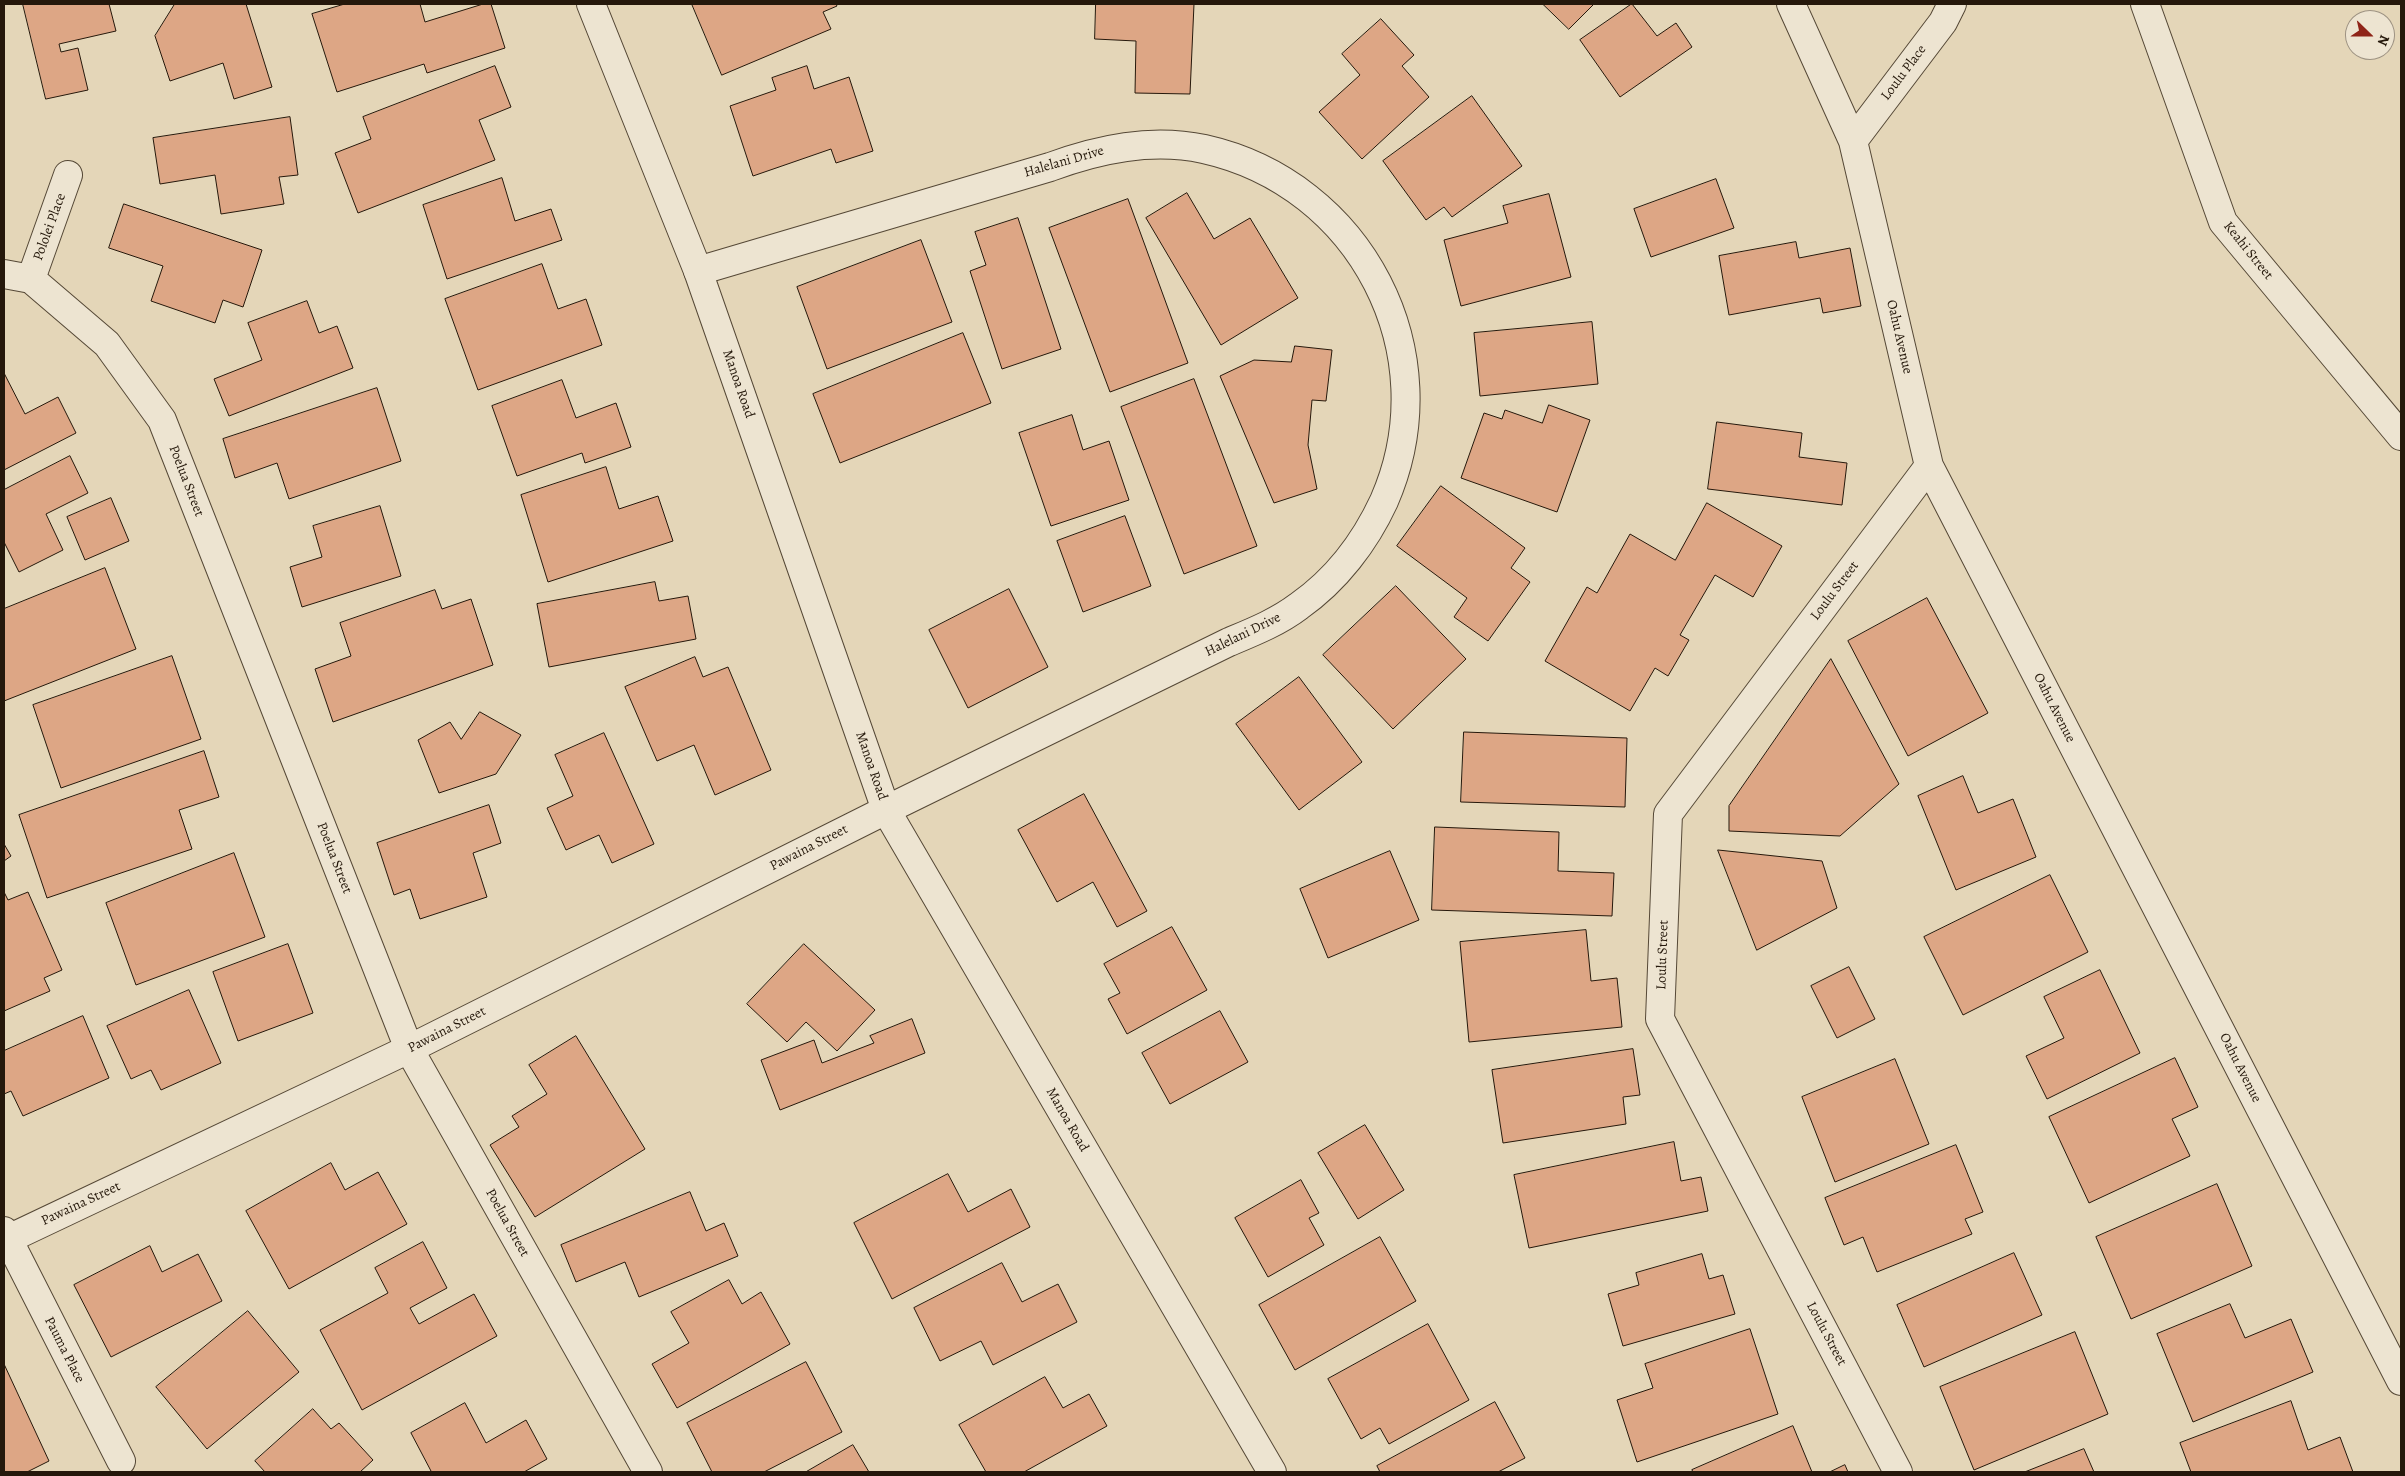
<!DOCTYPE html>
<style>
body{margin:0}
#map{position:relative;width:2405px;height:1476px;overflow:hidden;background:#e4d6b8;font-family:Alegreya,serif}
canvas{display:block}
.frame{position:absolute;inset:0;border:5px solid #25180b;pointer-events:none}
.north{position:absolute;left:2345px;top:10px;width:50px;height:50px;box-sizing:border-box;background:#ede4d1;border:1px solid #9d9282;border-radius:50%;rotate:112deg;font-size:14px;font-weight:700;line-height:20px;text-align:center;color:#25180b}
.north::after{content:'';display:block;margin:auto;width:18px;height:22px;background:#8f2418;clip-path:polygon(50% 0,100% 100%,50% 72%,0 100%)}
</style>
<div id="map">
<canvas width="2405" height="1476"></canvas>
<div class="frame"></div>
<div class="north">N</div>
</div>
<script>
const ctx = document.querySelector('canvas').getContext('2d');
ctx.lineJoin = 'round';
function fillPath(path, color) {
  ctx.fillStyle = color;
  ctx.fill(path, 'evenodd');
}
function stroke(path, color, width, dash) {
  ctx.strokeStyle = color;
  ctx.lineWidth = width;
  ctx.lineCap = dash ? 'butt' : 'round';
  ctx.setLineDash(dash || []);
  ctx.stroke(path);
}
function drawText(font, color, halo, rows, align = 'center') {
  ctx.font = font + ' Alegreya,serif';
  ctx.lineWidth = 4;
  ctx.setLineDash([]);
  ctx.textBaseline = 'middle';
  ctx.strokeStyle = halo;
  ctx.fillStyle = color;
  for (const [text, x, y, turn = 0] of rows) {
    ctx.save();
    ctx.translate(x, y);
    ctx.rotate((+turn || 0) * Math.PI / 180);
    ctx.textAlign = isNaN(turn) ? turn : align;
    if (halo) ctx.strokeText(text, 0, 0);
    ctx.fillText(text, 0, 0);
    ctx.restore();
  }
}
const building = new Path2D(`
 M23,4H109L116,31L59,44L61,52L78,48L88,90L46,99Z
 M175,4H246L272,87L234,99L223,63L170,81L155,36Z
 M345,4H420L425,22L483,4H491L505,48L427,73L424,64L337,92L312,14Z
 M692,4H836L837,6L823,12L831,29L722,75Z
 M1096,4H1194L1190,94L1135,93L1136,41L1095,39Z
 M1543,4H1594L1569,29Z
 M1632,4L1657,36L1676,23L1692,47L1620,97L1580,40Z
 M1381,19L1414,55L1402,66L1429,97L1362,159L1319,112L1360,75L1342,54Z
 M495,66L511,107L479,120L495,160L358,213L335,153L371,139L363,117Z
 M807,66L814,89L849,77L873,151L836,163L831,149L753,176L730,106L776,90L772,78Z
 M1472,96L1522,166L1452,217L1444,207L1426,220L1383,161Z
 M290,117L298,175L279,177L284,204L221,214L215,175L160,184L153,138Z
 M502,178L515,221L551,209L562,240L447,279L423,205Z
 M1716,179L1734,228L1651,257L1634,209Z
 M1187,193L1214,239L1250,218L1298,298L1221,345L1146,218Z
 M1549,194L1571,277L1461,306L1444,240L1508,223L1503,206Z
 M1128,199L1188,363L1110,392L1049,228Z
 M124,204L262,250L243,307L223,300L215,323L151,301L163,266L109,248Z
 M1018,218L1061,349L1002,369L970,271L986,265L975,232Z
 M921,240L952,322L827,369L797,287Z
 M1796,242L1799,258L1850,248L1861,306L1823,313L1820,298L1729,315L1719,256Z
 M542,264L558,309L586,299L602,345L478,390L445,299Z
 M307,301L319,333L337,326L353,368L229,416L214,379L262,360L248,323Z
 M1592,322L1598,384L1480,396L1474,333Z
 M963,333L991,403L840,463L813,394Z
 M1295,346L1332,350L1326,401L1312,400L1308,445L1317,489L1274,503L1220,376L1254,360L1291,362Z
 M4,373L25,414L58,397L76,433L4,470Z
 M1194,379L1257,546L1184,574L1121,407Z
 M562,380L576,418L616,403L631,447L585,463L582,453L517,476L492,406Z
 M377,388L401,461L289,499L277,463L235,478L223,439Z
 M1549,405L1590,420L1557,512L1461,478L1484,413L1502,419L1505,410L1542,423Z
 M1072,415L1083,450L1109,441L1129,500L1051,526L1019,433Z
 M1717,422L1802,433L1799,457L1847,463L1842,505L1708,489Z
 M70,456L88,493L46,514L63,550L19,572L4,542V490Z
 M606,467L619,509L658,496L673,541L548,582L521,495Z
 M1441,486L1525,548L1511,568L1530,582L1488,641L1454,617L1467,598L1397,546Z
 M111,498L129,541L85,560L67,517Z
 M1707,503L1782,546L1753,597L1715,575L1680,635L1689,640L1668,676L1655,668L1630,711L1545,661L1587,587L1597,593L1630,534L1675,560Z
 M380,506L401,576L302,607L290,567L322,557L313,526Z
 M1125,516L1151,586L1083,612L1057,541Z
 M105,568L136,649L4,701V609Z
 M655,582L659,601L688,596L696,639L549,667L537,604Z
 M1396,586L1466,659L1393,729L1323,655Z
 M1009,589L1048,667L968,708L929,630Z
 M435,590L442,609L471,599L493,665L333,722L315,669L351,656L340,623Z
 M1927,598L1988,713L1908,756L1848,641Z
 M172,656L201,739L61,788L33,705Z
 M695,657L703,677L728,667L771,770L715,795L694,745L657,761L625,687Z
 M1831,659L1899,784L1840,836L1729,831V806Z
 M1299,677L1362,762L1299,810L1236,724Z
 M480,712L521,735L496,774L439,793L418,740L450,722L461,739Z
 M1464,732L1627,738L1625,807L1461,802Z
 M604,733L654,844L612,863L599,835L566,850L547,808L573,796L555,755Z
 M204,751L219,797L179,810L192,849L47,898L19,815Z
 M1963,776L1978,813L2013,799L2036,857L1956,890L1918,796Z
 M1084,794L1147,911L1117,927L1093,882L1057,902L1018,830Z
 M489,805L501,843L473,853L487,897L420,919L410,889L394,895L377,843Z
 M1435,827L1559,832L1558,871L1614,873L1612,916L1432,910Z
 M4,844L11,856L4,861Z
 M1718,850L1822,861L1837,908L1757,950Z
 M1390,851L1419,920L1328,958L1300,889Z
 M234,853L265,937L136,985L106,903Z
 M2050,875L2088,952L1963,1015L1924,937Z
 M4,892L8,900L28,892L62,970L44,978L50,991L4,1011Z
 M1172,927L1207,990L1127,1034L1108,999L1120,993L1104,964Z
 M1586,930L1591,981L1617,978L1622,1027L1469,1042L1460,942Z
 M288,944L313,1013L238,1041L213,972Z
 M804,944L875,1010L837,1051L806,1022L787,1042L747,1004Z
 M1849,967L1875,1019L1837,1038L1811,986Z
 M2100,970L2140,1053L2047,1099L2026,1056L2064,1038L2044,997Z
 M189,990L221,1063L161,1090L151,1070L131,1079L107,1026Z
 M1220,1011L1248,1062L1170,1104L1142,1053Z
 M83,1016L109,1078L23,1116L11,1091L4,1094V1051Z
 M912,1019L925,1053L780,1110L761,1060L814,1040L822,1063L874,1043L870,1036Z
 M576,1036L645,1149L535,1217L490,1145L519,1127L512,1116L547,1094L529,1065Z
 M1633,1049L1640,1095L1623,1097L1626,1124L1503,1143L1492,1070Z
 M2175,1058L2198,1107L2172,1119L2190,1156L2089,1203L2049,1117Z
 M1895,1059L1929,1144L1835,1182L1802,1097Z
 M1365,1125L1404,1190L1358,1219L1318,1153Z
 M1674,1142L1681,1181L1701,1177L1708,1211L1529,1248L1514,1175Z
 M1956,1145L1983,1212L1965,1219L1972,1234L1877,1272L1863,1237L1844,1245L1825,1198Z
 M331,1163L345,1190L378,1172L407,1224L289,1289L246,1211Z
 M948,1174L968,1212L1011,1189L1030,1227L892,1299L854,1223Z
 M1301,1180L1319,1213L1309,1218L1324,1245L1268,1277L1235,1218Z
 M2217,1184L2252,1266L2131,1319L2096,1237Z
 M690,1192L706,1231L724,1223L738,1256L639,1297L625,1262L576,1282L561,1245Z
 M1380,1237L1416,1301L1295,1370L1259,1305Z
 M423,1242L447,1288L410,1308L419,1324L474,1294L497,1336L362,1410L320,1330L388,1293L375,1268Z
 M150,1246L162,1272L198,1254L222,1301L111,1357L74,1285Z
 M2014,1253L2042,1315L1924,1367L1897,1305Z
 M1702,1254L1709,1279L1723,1275L1735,1314L1623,1346L1608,1294L1639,1285L1636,1273Z
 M1002,1263L1022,1302L1058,1284L1077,1322L993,1365L981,1341L940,1361L914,1308Z
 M729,1280L742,1304L761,1292L790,1344L677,1408L652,1364L689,1343L671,1312Z
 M2230,1304L2245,1338L2291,1319L2313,1372L2193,1422L2157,1334Z
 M248,1311L299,1372L207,1449L156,1387Z
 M1428,1324L1469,1400L1389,1444L1380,1428L1361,1439L1328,1379Z
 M1750,1329L1778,1414L1637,1462L1617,1400L1653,1388L1645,1364Z
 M2075,1332L2108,1414L1974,1470L1940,1387Z
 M806,1362L842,1432L764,1472H712L687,1423Z
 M4,1364L49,1461L27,1472H4Z
 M1045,1377L1063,1408L1089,1394L1107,1426L1024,1472H986L959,1425Z
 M2291,1401L2308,1450L2340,1437L2353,1472H2191L2180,1443Z
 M1495,1402L1525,1458L1498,1472H1380L1377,1466Z
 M465,1403L486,1443L526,1420L547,1459L524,1472H429L431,1471L411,1433Z
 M313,1409L331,1429L339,1423L373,1460L360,1472H265L255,1461Z
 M1793,1426L1812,1472H1693L1692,1470Z
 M853,1445L869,1472H806Z
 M2084,1449L2094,1472H2025Z
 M1845,1465L1848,1472H1830Z`);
fillPath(building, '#dda685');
stroke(building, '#25180b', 1);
const minor = new Path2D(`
 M1791,4L1853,141L1929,466L2401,1381
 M2145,4L2223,222L2401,436
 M1853,141L1943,22L1952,4
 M4,274L31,279L107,344L162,420L409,1049L648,1472
 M31,279L68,175
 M4,1231L121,1461
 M4,1241L409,1049L886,810L1229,642C1253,632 1278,622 1299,606C1336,580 1365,542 1384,501C1449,353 1361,184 1204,149C1151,138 1099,149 1050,167L698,271
 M1898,1472L1660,1019L1668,814L1929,466`);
const tertiary = new Path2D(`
 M591,4L698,271L886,810L1272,1472`);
stroke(minor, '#554836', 30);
stroke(tertiary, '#554836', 30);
stroke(minor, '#ede4d1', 28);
stroke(tertiary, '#ede4d1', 28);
drawText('14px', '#25180b', '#ede4d1', [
 ["Loulu Place",1904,73,-53],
 ["Halelani Drive",1064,162,-16],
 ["Pololei Place",50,227,-70],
 ["Keahi Street",2248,251,51],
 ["Oahu Avenue",1899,337,77],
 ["Manoa Road",738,384,71],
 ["Poelua Street",186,481,69],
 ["Loulu Street",1835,591,-53],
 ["Halelani Drive",1243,635,-26],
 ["Oahu Avenue",2054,708,63],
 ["Manoa Road",871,766,71],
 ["Pawaina Street",809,848,-27],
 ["Poelua Street",334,858,69],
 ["Loulu Street",1663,955,-88],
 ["Pawaina Street",447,1030,-27],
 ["Oahu Avenue",2240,1068,63],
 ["Manoa Road",1067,1120,60],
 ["Pawaina Street",81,1204,-25],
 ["Poelua Street",507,1223,61],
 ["Loulu Street",1826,1334,62],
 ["Pauma Place",64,1350,63]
]);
</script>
